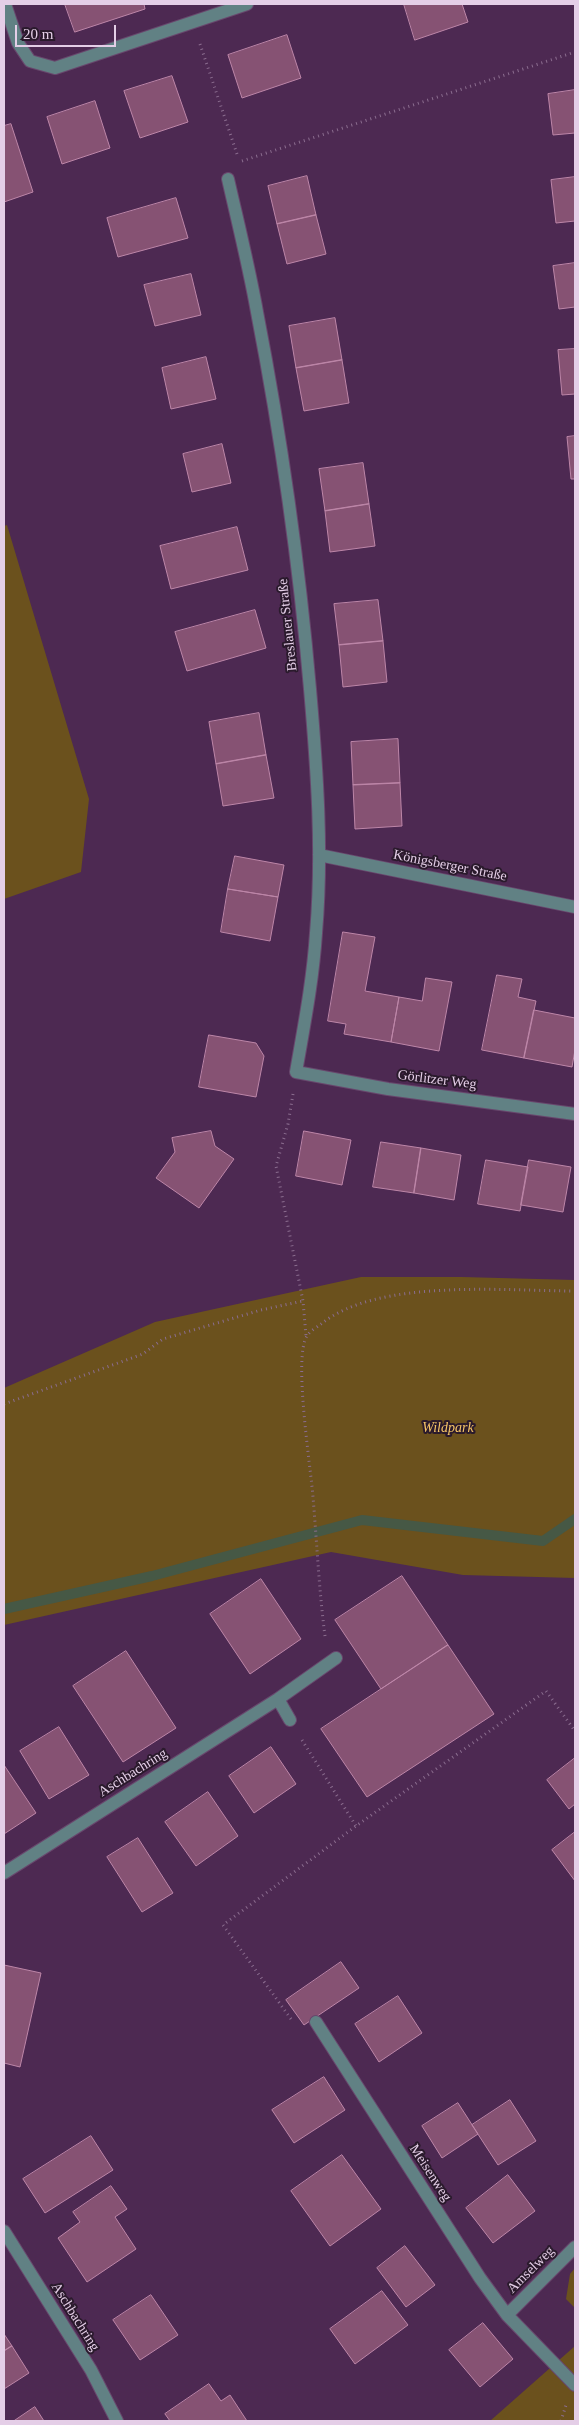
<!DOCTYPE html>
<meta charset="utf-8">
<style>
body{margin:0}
#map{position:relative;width:579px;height:2425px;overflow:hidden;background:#4d2952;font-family:"Times New Roman",serif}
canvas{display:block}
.frame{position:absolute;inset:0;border:5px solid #e4cee7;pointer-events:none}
.scale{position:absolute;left:15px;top:25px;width:101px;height:22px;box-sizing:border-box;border:2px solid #e4cee7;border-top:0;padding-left:6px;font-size:15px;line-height:18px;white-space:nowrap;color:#e4cee7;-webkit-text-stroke:4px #2a1a2c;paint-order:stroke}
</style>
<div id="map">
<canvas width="579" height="2425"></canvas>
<div class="frame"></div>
<div class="scale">20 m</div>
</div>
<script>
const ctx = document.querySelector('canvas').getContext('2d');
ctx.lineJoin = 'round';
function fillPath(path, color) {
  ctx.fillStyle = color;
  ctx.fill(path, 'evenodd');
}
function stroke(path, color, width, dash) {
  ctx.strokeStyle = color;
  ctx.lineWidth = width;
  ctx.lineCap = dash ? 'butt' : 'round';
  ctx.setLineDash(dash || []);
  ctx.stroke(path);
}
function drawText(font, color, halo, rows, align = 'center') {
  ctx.font = font + ' "Times New Roman",serif';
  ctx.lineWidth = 4;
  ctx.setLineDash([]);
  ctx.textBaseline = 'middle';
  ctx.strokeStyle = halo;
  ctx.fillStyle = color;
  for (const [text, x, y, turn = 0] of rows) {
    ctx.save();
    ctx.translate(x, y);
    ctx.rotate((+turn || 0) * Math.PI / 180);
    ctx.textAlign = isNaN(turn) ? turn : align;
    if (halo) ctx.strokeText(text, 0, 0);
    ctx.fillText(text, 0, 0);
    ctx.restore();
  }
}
fillPath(new Path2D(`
 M7,525L89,799L81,872L4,899V526Z
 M361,1277H462L575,1280V1578L463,1575L331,1552L4,1625V1388L155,1322Z
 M575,2268V2308L566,2299L570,2274Z
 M575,2346V2421H490Z`), '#6b511d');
stroke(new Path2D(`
 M4,1609L152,1576L362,1520L543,1541L575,1519`), '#465845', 10);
const building = new Path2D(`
 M65,4H144L145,9L75,32Z
 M404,4H462L468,22L415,40Z
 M287,35L301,78L242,98L228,55Z
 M172,76L188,122L140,138L124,91Z
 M575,90V133L553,135L548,94Z
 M95,101L110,148L62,164L47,117Z
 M11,124L33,192L4,202V126Z
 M307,176L316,215L277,224L268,186Z
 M575,177V221L556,223L551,180Z
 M176,198L188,238L118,257L107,218Z
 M316,215L326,254L287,264L277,224Z
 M575,263V307L559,309L553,266Z
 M191,274L201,315L155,326L144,285Z
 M335,318L342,360L296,368L289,326Z
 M575,349V394L562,395L558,350Z
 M206,357L216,399L171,409L162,368Z
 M342,360L349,403L304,411L296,368Z
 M575,436V479H571L567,437Z
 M222,444L231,483L192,492L183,454Z
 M363,463L369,504L325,511L319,469Z
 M369,504L375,546L330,552L325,511Z
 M237,527L248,570L171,589L160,546Z
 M378,600L383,641L339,645L334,604Z
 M255,610L266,648L187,671L175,632Z
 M383,641L387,682L343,687L339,645Z
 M259,713L266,755L216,764L209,722Z
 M398,739L400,783L353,785L351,742Z
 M266,755L274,798L223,806L216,764Z
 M400,783L402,826L355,829L353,785Z
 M235,856L284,865L278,897L228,889Z
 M228,889L278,897L270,941L221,932Z
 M343,932L375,937L365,991L399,997L391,1042L344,1034L346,1024L328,1021Z
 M497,975L522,979L518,997L536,1001L524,1058L482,1050Z
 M426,978L452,982L439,1051L391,1042L399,997L422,1001Z
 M534,1010L575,1018V1050L572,1067L524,1058Z
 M209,1035L256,1043L264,1056L256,1097L199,1087Z
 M211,1131L215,1146L234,1159L199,1208L156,1178L175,1152L172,1138Z
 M304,1131L351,1140L342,1185L296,1176Z
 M381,1142L421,1148L414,1193L373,1187Z
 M421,1148L461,1155L454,1200L414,1193Z
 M486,1160L528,1167L520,1211L478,1204Z
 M529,1160L571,1167L563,1212L521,1205Z
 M402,1576L448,1645L381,1689L335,1620Z
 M261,1579L301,1639L250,1674L210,1614Z
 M448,1645L494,1714L367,1797L321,1729Z
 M126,1651L176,1728L123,1762L73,1686Z
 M59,1727L89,1775L49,1799L20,1751Z
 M271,1747L296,1784L254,1813L229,1776Z
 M575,1758V1804L569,1809L547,1780Z
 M4,1765L36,1813L4,1834Z
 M208,1792L238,1836L196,1866L165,1822Z
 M575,1832V1881L552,1850Z
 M138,1838L173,1893L142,1912L107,1857Z
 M341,1962L359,1988L304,2025L286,2000Z
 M4,1965L41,1973L20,2067L4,2063Z
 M398,1996L422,2033L379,2062L355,2024Z
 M324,2077L345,2110L294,2143L272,2110Z
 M510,2100L536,2141L498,2165L472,2125Z
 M458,2103L478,2134L442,2158L422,2126Z
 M91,2136L113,2170L45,2213L23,2179Z
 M342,2155L381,2209L330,2246L291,2191Z
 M508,2175L535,2211L493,2243L466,2208Z
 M111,2186L127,2209L115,2217L136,2249L87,2282L58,2238L80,2222L73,2212Z
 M405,2246L435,2285L406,2307L377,2268Z
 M382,2291L408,2325L355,2364L330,2329Z
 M151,2295L178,2335L140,2360L113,2320Z
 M483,2323L513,2359L480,2387L449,2350Z
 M4,2334L12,2346L4,2351Z
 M12,2346L29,2373L4,2389V2351Z
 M209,2384L221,2401L230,2395L247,2421H170L165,2414Z
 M35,2407L44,2421H14Z`);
fillPath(building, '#865273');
stroke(building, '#bd86a8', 1);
const minor = new Path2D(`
 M5,4L18,43L30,61L55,68L247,4
 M228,179C238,223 249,267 257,312C281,436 299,562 310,689C317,770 323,852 316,933C313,980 304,1026 296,1072L388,1089L575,1114
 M319,855L575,907
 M278,1699L290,1720
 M4,1873L278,1699L336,1658
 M316,2022L480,2278L507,2315L575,2385
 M4,2231L91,2370L117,2421
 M507,2315L575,2247`);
stroke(minor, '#68476d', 14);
stroke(new Path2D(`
 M200,44L238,157
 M242,161L575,52
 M293,1094L288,1124L276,1166L303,1301L306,1336
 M4,1404L143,1354L163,1339L261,1310L303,1301
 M325,1636C319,1590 317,1544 313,1497C311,1469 293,1356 307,1336C310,1331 317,1327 321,1324C378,1278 504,1291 575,1291
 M302,1740L356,1826
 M291,2019L223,1925L356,1826L546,1691L575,1731
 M561,2421L566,2405`), '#8b6d8f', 3, [1, 4]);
stroke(minor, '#618184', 12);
drawText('14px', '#e4cee7', '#2a1a2c', [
 ["Breslauer Straße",288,625,-96],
 ["Königsberger Straße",450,866,11],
 ["Görlitzer Weg",437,1080,7],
 ["Aschbachring",133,1773,-32],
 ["Meisenweg",430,2173,57],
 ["Amselweg",531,2270,-45],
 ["Aschbachring",75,2317,58]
]);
drawText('italic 14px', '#f6c567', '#2a1a2c', [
 ["Wildpark",448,1428]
]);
</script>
